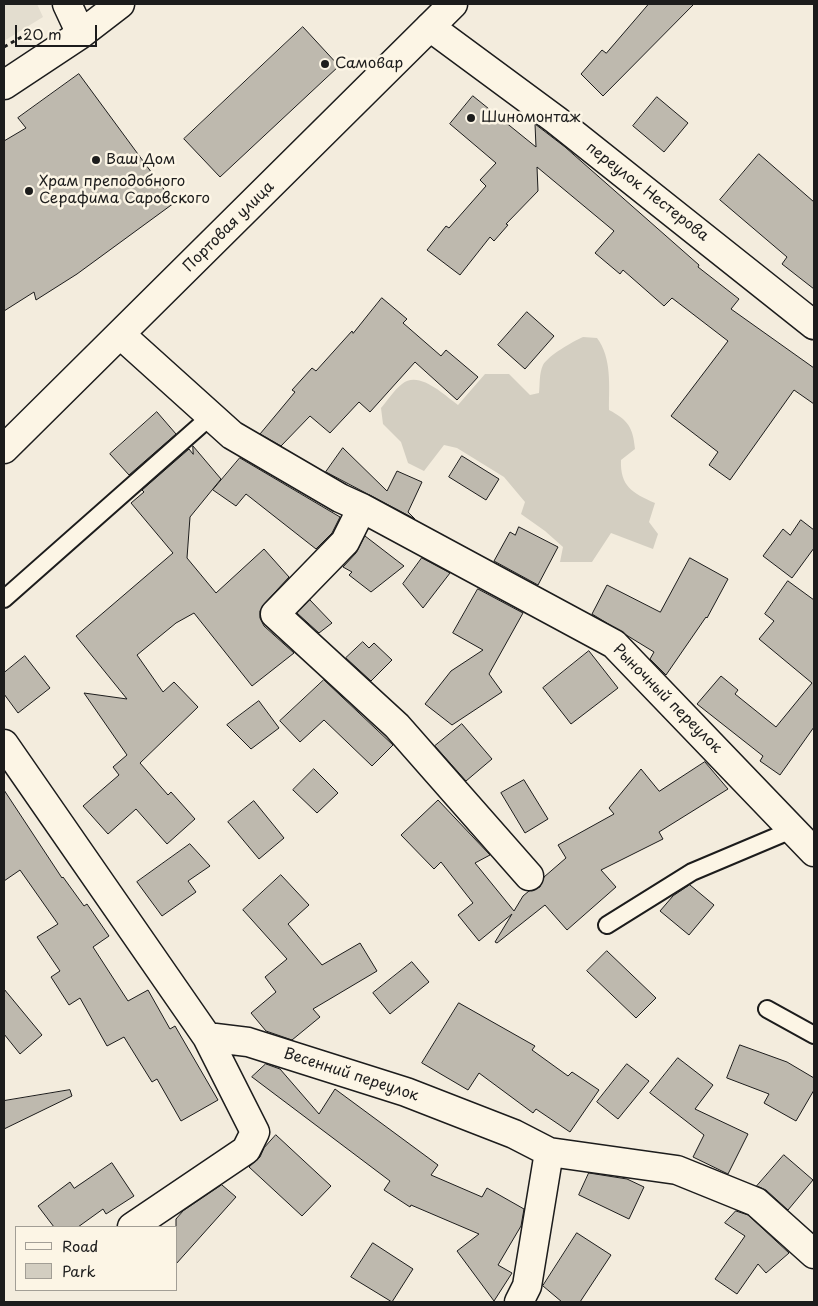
<!DOCTYPE html>
<meta charset="utf-8">
<style>
body{margin:0}
#map{position:relative;width:818px;height:1306px;overflow:hidden;background:#f3ecdd;font-family:"Playpen Sans",sans-serif}
canvas{display:block}
.frame{position:absolute;inset:0;border:5px solid #1c1c1c;pointer-events:none}
.legend{position:absolute;left:15px;top:1226px;width:162px;height:65px;box-sizing:border-box;background:#fcf5e5;border:1px solid #a29e95;margin:0;padding:6px 9px;list-style:none;font-size:15px;color:#1c1c1c}
.legend li{display:flex;align-items:center;gap:10px;height:25px}
.legend b{width:25px;border:1px solid #a29e95}
.scale{position:absolute;left:15px;top:25px;width:82px;height:22px;box-sizing:border-box;border:2px solid #1c1c1c;border-top:0;padding-left:6px;font-size:15px;line-height:18px;white-space:nowrap;color:#1c1c1c;-webkit-text-stroke:4px #fcf5e5;paint-order:stroke}
</style>
<div id="map">
<canvas width="818" height="1306"></canvas>
<div class="frame"></div>
<ul class="legend">
<li><b style="height:6px;background:#fcf5e5"></b>Road</li>
<li><b style="height:14px;background:#d3cec1"></b>Park</li>
</ul>
<div class="scale">20 m</div>
</div>
<script>
const ctx = document.querySelector('canvas').getContext('2d');
ctx.lineJoin = 'round';
function fillPath(path, color) {
  ctx.fillStyle = color;
  ctx.fill(path, 'evenodd');
}
function stroke(path, color, width, dash) {
  ctx.strokeStyle = color;
  ctx.lineWidth = width;
  ctx.lineCap = dash ? 'butt' : 'round';
  ctx.setLineDash(dash || []);
  ctx.stroke(path);
}
function drawText(font, color, halo, rows, align = 'center') {
  ctx.font = font + ' "Playpen Sans",sans-serif';
  ctx.lineWidth = 5;
  ctx.setLineDash([]);
  ctx.textBaseline = 'middle';
  ctx.strokeStyle = halo;
  ctx.fillStyle = color;
  for (const [text, x, y, turn = 0] of rows) {
    ctx.save();
    ctx.translate(x, y);
    ctx.rotate((+turn || 0) * Math.PI / 180);
    ctx.textAlign = isNaN(turn) ? turn : align;
    if (halo) ctx.strokeText(text, 0, 0);
    ctx.fillText(text, 0, 0);
    ctx.restore();
  }
}
fillPath(new Path2D(`
 M4,4H37L43,17L4,41Z`), '#e3ddcf');
fillPath(new Path2D(`
 M583,337L597,338C612,358 609,386 609,410C628,420 633,427 635,449L621,460C620,486 632,493 655,503L649,522L658,534L653,549L611,533L592,562H560L563,547L545,531L521,514L525,502L504,477L457,448L444,445L424,471L408,463L401,442L383,424L381,408C387,401 394,390 402,384C419,370 444,395 458,405L485,374H509L530,395L539,393C540,385 539,373 543,365C549,355 572,342 583,337Z`), '#d3cec1');
const building = new Path2D(`
 M649,4H694L603,96L581,74L602,50L606,53Z
 M303,27L339,66L220,177L184,139Z
 M79,74L174,203L77,274L36,300L34,292L4,311V141L26,128L18,118Z
 M473,96L536,147L535,124L565,147L699,265L698,267L739,299L731,309L814,368V404L794,390L730,480L709,465L718,452L671,416L728,341L672,298L664,306L623,270L620,274L595,253L614,231L537,167L538,191L506,224L508,225L494,241L490,237L460,275L427,250L446,226L449,228L486,186L480,180L496,163L450,124Z
 M657,97L688,123L664,152L633,126Z
 M759,154L814,202V289L782,264L787,257L720,200Z
 M382,298L407,319L403,323L441,356L446,350L478,377L457,400L415,362L370,412L359,402L330,433L310,416L281,446L260,434L295,392L292,390L312,368L316,371L352,331L353,333Z
 M527,312L554,336L525,369L498,345Z
 M157,412L176,434L129,475L110,454Z
 M193,446L221,479L190,517L187,558L216,593L264,549L289,577L264,604L260,611V618L264,626L294,653L252,686L194,613L176,623L137,655L163,692L174,682L198,707L140,763L168,795L171,792L195,819L167,844L136,809L108,834L83,806L119,775L113,767L127,755L84,693L127,699L76,636L173,553L131,503L144,492L142,490L189,449L193,454Z
 M343,448L387,491L397,471L422,482L408,512L415,519L326,472Z
 M462,456L499,479L486,500L449,477Z
 M240,458L340,517L332,533L316,549L246,494L236,506L213,490Z
 M801,520L814,530V548L792,578L763,556L783,529L790,535Z
 M519,527L558,547L538,585L494,561L510,532L515,535Z
 M365,536L404,566L371,592L349,575L352,572L343,567L356,553Z
 M422,558L450,573L423,608L403,584Z
 M690,558L728,579L707,618L706,617L666,675L650,659L654,652L592,614L607,585L660,612Z
 M788,581L814,600V727L780,775L760,761L763,756L697,704L721,676L738,690L735,694L776,727L812,683L759,639L774,621L765,614Z
 M478,589L523,613L489,674L502,692L452,725L425,704L451,671L483,650L453,633Z
 M310,600L332,623L319,633L297,613Z
 M363,642L369,648L374,643L392,660L371,681L346,658Z
 M589,651L618,688L571,724L543,688Z
 M25,656L50,688L18,713L4,694V673Z
 M324,680L393,745L372,766L324,720L300,742L280,721Z
 M259,701L279,728L251,749L227,725Z
 M462,724L492,759L466,781L435,746Z
 M705,762L728,789L659,832L663,839L601,870L616,887L567,930L545,905L497,943L495,942L512,914L479,941L458,915L473,903L441,862L434,869L401,835L438,800L490,855L475,863L514,911L523,896L529,891L540,887L544,877L566,858L558,845L614,814L609,808L641,769L659,791Z
 M314,769L338,793L317,813L293,790Z
 M524,780L548,819L525,833L501,793Z
 M4,790L62,878L63,877L84,906L87,904L109,936L93,947L128,1001L148,990L170,1029L175,1026L218,1100L181,1121L157,1079L152,1082L124,1037L107,1046L80,998L69,1005L51,977L60,971L37,937L58,924L20,870L4,881Z
 M254,801L284,838L259,859L228,822Z
 M190,844L210,866L188,881L196,892L162,916L137,882Z
 M281,875L309,905L288,924L322,965L360,943L377,971L313,1009L320,1017L292,1040L266,1031L251,1013L276,992L265,977L287,959L243,910Z
 M690,885L714,905L689,935L660,911L673,896Z
 M607,951L656,998L636,1018L587,971Z
 M412,962L429,982L390,1014L373,993Z
 M4,989L42,1035L20,1054L4,1034Z
 M459,1003L535,1046L532,1050L568,1076L572,1072L599,1090L570,1132L536,1109L533,1113L479,1073L468,1090L422,1063Z
 M740,1045L787,1062L814,1078V1090L796,1121L764,1103L769,1094L727,1078Z
 M678,1058L713,1085L695,1109L748,1134L728,1174L693,1157L704,1135L650,1093Z
 M266,1064L280,1069L319,1114L335,1089L438,1165L431,1175L482,1197L487,1188L524,1209L521,1226L498,1265L512,1273L494,1301L457,1251L479,1234L411,1205L410,1207L384,1190L390,1181L252,1077Z
 M627,1064L649,1081L618,1119L597,1102Z
 M70,1090L72,1096L4,1129V1101Z
 M276,1135L331,1186L302,1216L249,1167L260,1157L264,1148Z
 M784,1155L813,1180L788,1210L766,1190L757,1186Z
 M112,1163L134,1196L106,1214L103,1209L78,1227H54L38,1206L70,1182L74,1188Z
 M589,1173L627,1179L644,1187L629,1219L579,1195Z
 M222,1185L236,1197L176,1264V1219L183,1211Z
 M736,1211L748,1215L789,1253L766,1273L758,1264L737,1294L715,1279L745,1236L725,1223Z
 M577,1233L611,1255L580,1302H562L543,1286Z
 M373,1243L413,1269L392,1302L351,1277Z`);
fillPath(building, '#beb9ae');
stroke(building, '#1c1c1c', 1);
const service = new Path2D(`
 M4,599L211,416
 M607,925L692,872L794,829
 M767,1009L814,1035`);
const minor = new Path2D(`
 M67,4L81,34
 M430,27L556,120L814,325
 M4,85L81,34L120,4
 M121,335L232,435L340,498L362,508L614,644L814,852
 M362,508L345,542L275,614L397,726L529,876
 M4,744L207,1037L248,1042L406,1092L514,1134L549,1152L677,1170L756,1202L814,1254
 M132,1227L246,1150L255,1132L207,1037
 M519,1302L527,1286L549,1152`);
const primary = new Path2D(`
 M4,449L453,4`);
stroke(service, '#1c1c1c', 20);
stroke(minor, '#1c1c1c', 31);
stroke(primary, '#1c1c1c', 31);
stroke(new Path2D(`
 M4,47L32,31`), '#1c1c1c', 3, [4, 4]);
stroke(service, '#fcf5e5', 16);
stroke(minor, '#fcf5e5', 28);
stroke(primary, '#fcf5e5', 28);
for (const [x, y, r, color] of [
 [325,64,5,"#1c1c1c"],
 [471,118,5,"#1c1c1c"],
 [96,160,5,"#1c1c1c"],
 [29,191,5,"#1c1c1c"]
]) {
  const dot = new Path2D();
  dot.arc(x, y, r, 0, 2 * Math.PI);
  ctx.fillStyle = color;
  ctx.fill(dot);
  stroke(dot, '#fcf5e5', 2);
}
drawText('15px', '#1c1c1c', '#fcf5e5', [
 ["Самовар",335,64],
 ["Шиномонтаж",481,118],
 ["Ваш Дом",106,160],
 ["Храм преподобного",39,182],
 ["Серафима Саровского",39,199]
], 'left');
drawText('15px', '#1c1c1c', '#fcf5e5', [
 ["переулок Нестерова",647,192,38],
 ["Портовая улица",229,227,-45],
 ["Рыночный переулок",667,699,45],
 ["Весенний переулок",351,1075,18]
]);
</script>
